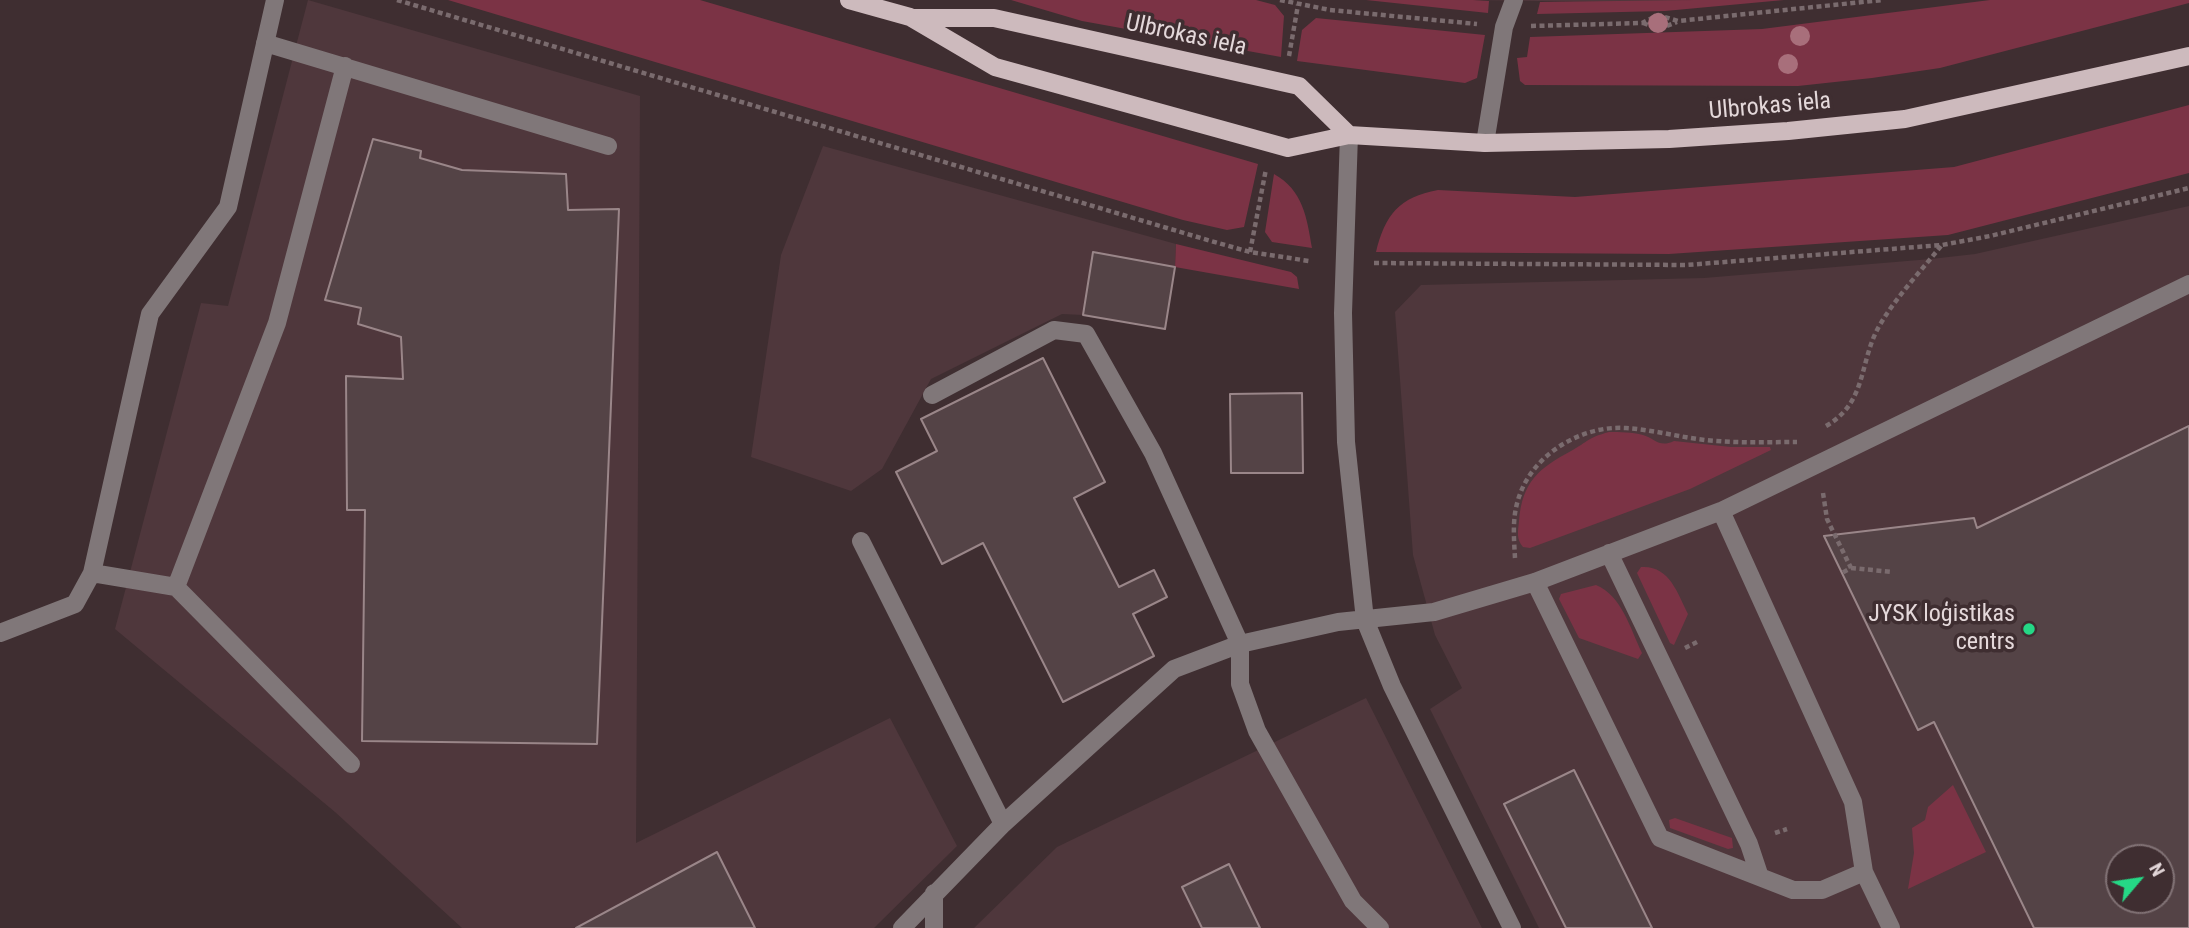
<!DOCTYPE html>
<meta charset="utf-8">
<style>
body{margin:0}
#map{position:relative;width:2189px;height:928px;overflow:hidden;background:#3f2e31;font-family:"Roboto Condensed",sans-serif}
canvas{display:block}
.north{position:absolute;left:2105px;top:844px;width:70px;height:70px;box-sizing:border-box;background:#3f2e31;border:2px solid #817275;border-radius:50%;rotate:61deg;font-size:19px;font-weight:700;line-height:28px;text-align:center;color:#e4d8da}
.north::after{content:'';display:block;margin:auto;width:24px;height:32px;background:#25d886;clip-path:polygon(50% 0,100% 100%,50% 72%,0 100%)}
</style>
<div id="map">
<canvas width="2189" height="928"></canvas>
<div class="north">N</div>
</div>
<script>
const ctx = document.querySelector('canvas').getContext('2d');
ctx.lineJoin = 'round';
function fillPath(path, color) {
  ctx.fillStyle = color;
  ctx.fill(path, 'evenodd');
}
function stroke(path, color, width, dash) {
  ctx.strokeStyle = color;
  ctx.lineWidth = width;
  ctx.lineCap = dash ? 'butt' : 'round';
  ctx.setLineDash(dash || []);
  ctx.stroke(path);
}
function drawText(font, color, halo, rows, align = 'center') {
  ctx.font = font + ' "Roboto Condensed",sans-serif';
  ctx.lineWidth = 7;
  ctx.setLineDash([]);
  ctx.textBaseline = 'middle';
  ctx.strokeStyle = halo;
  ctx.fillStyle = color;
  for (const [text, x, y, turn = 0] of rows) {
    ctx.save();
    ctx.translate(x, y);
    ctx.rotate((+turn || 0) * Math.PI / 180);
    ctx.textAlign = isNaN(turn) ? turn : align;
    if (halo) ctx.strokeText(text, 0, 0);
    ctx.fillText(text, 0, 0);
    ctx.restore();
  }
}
fillPath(new Path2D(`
 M308,0L640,96L636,843L890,718L957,846L874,928H462L335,812L115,629L201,303L228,306Z
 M1473,0H1693L1665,3Z
 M823,146L1176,244L1175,267L1093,253L1083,315L1062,314L931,379L882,469L851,491L751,457L781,255Z
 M2189,206V928H1539L1430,709L1462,688L1435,635L1413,555L1395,312L1421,285L1704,278L1931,259L1975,254ZM2119,858H2161V900H2119Z
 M1366,698L1482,928H974L1057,847Z`), '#4f373c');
fillPath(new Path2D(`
 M448,0H700L1258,164L1244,227L1227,230L1183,220Z
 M1011,0H1256L1275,5L1284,16L1281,57L1082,21Z
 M1366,0H1473L1489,1L1488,13Z
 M1693,0H1784L1665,11L1537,14L1540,2Z
 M1990,0H2189V3L1940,68L1872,78L1798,86L1525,85L1520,81L1517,58L1527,57L1530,37L1762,29Z
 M1316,18L1485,35L1477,78L1465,83L1297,61L1302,30Z
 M2189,105V173L1948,235L1669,254L1376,252C1385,215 1399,197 1438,190L1575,197L1954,167Z
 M1274,174C1303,190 1307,218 1312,248L1272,242L1265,232Z
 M1176,244L1291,272L1297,277L1299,289L1175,267Z
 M1609,432C1620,432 1632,432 1643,435C1656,439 1659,448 1674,441L1731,447H1770L1771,450L1690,489L1530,548L1523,547C1516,539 1518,531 1519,521C1522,482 1539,468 1571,451C1589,441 1587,438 1609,432Z
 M1641,567C1669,565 1677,592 1688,614L1674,645L1670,643L1637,573Z
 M1596,585C1622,596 1630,628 1642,653L1638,659L1579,638L1559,599L1561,594Z
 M1953,785L1986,852L1908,889L1914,853L1912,828L1925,820L1928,807Z
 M1675,818L1732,838L1733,848L1728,849L1670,828L1669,820Z`), '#7b3345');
const building = new Path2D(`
 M373,139L421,151L420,158L462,170L566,174L568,210L619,209L597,744L362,741L365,510H347L346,376L403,379L401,337L358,324L361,308L325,300Z
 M1093,252L1175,267L1165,329L1083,315Z
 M1043,358L1105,482L1074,498L1119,587L1154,570L1167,597L1133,614L1154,656L1063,702L983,543L942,564L896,472L937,451L921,419Z
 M1302,393L1303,473H1231L1230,394Z
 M2189,426V928H2034L1934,722L1918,730L1824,536L1974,518L1977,528ZM2119,858H2161V900H2119Z
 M1574,770L1652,928H1566L1504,804Z
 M717,852L755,928H576Z
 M1229,864L1260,928H1202L1182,887Z`);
fillPath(building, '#544346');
stroke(building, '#9a8689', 2);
stroke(new Path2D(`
 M397,0L1211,241L1250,252L1309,261
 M1280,0L1330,10L1477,24
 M1643,23L1659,29L1677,22
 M1531,26L1642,23L1658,15L1678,21L1882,0
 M1289,56L1298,5
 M1250,252L1266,169
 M1374,263L1686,265L1942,245L1990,236L2189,188
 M1826,426C1869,401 1858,360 1881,323C1897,296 1921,271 1941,246
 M1823,493L1827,519L1851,568L1840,574
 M1515,558C1514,539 1512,519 1518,500C1531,455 1581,425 1626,428C1656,430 1686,439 1716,441C1743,443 1770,442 1797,442
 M1851,568L1893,572
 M1685,648L1697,642
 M1775,833L1787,829`), '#7a6b6e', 4.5, [5, 3.5]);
stroke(new Path2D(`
 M275,0L228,207L150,314L92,573L176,587L351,764
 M265,43L608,146
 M1349,135L1343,313L1346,442L1365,620L1392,686L1512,928
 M1485,143L1504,27L1514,0
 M932,395L1054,330L1086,334L1153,453L1240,644V684L1257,731L1353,901L1380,928
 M1721,511L1853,802L1864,872L1891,928
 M861,541L1003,824
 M1609,553L1749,844L1760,877
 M1535,582L1660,838L1793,890H1822L1864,872
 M176,587L277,323L345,66
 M0,633L75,604L92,573
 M934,893V928
 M902,928L1003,824L1174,669L1240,644L1338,622L1434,612L1535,582L1721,511L2189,284`), '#807779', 18);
stroke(new Path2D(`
 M849,0L910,17L995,67L1288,148L1349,135L1485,143L1669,139L1788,131L1905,119L2189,56
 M914,18H994L1299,86L1349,135`), '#cdbabd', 18);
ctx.fillStyle = '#a86f7b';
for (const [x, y] of [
 [1658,23],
 [1800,36],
 [1788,64]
]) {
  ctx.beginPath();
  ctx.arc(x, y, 10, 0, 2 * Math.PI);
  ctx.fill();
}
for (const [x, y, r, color] of [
 [2029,629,7,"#25d886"]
]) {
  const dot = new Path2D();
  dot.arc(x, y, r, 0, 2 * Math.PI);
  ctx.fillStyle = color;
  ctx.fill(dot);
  stroke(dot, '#3f2e31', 2.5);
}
drawText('24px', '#e4d8da', '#3f2e31', [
 ["Ulbrokas iela",1186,36,12],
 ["Ulbrokas iela",1770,107,-5]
]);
drawText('24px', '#e4d8da', '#3f2e31', [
 ["JYSK loģistikas",2015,615],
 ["centrs",2015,643]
], 'right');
</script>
